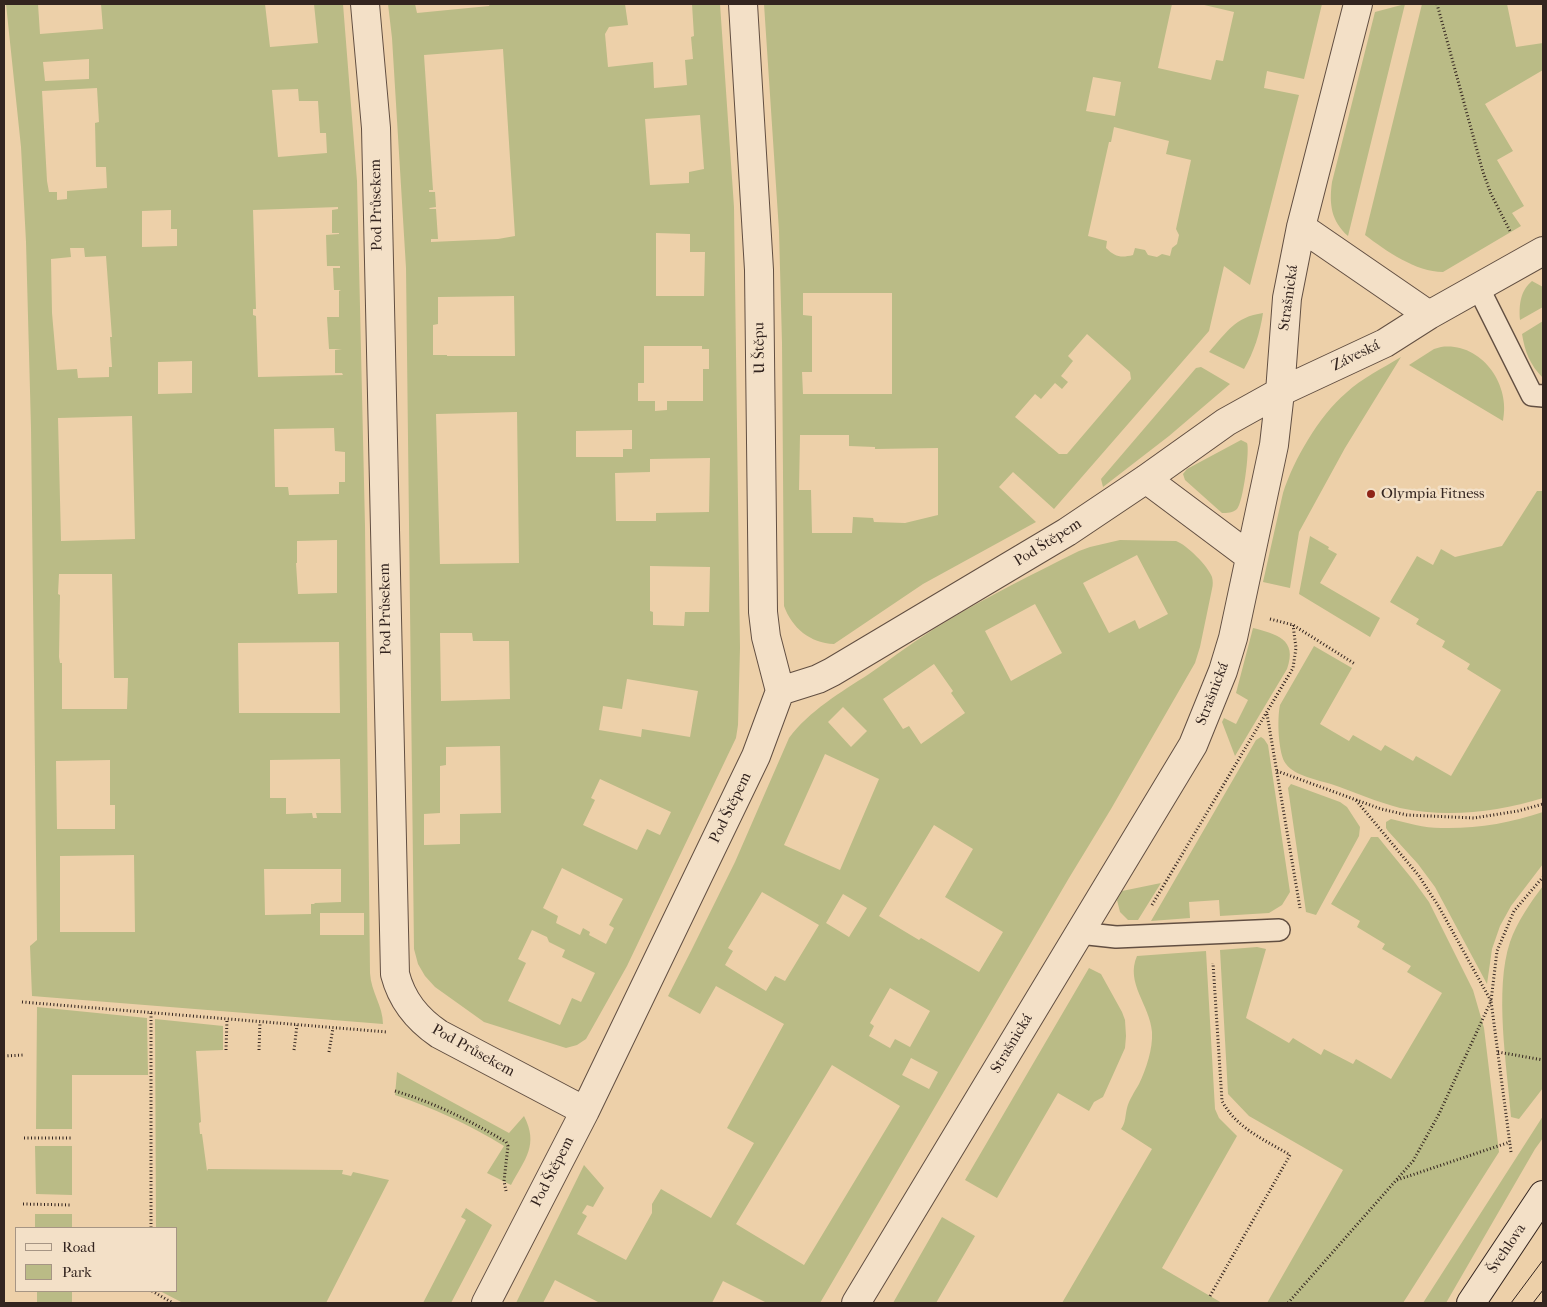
<!DOCTYPE html>
<meta charset="utf-8">
<style>
body{margin:0}
#map{position:relative;width:1547px;height:1307px;overflow:hidden;background:#edd0a9;font-family:"IM FELL French Canon",serif}
canvas{display:block}
.frame{position:absolute;inset:0;border:5px solid #33241f;pointer-events:none}
.legend{position:absolute;left:15px;top:1227px;width:162px;height:65px;box-sizing:border-box;background:#f3e0c7;border:1px solid #a69584;margin:0;padding:6px 9px;list-style:none;font-size:15px;color:#33241f}
.legend li{display:flex;align-items:center;gap:10px;height:25px}
.legend b{width:25px;border:1px solid #a69584}
</style>
<div id="map">
<canvas width="1547" height="1307"></canvas>
<div class="frame"></div>
<ul class="legend">
<li><b style="height:6px;background:#f3e0c7"></b>Road</li>
<li><b style="height:14px;background:#babb86"></b>Park</li>
</ul>
</div>
<script>
const ctx = document.querySelector('canvas').getContext('2d');
ctx.lineJoin = 'round';
function fillPath(path, color) {
  ctx.fillStyle = color;
  ctx.fill(path, 'evenodd');
}
function stroke(path, color, width, dash) {
  ctx.strokeStyle = color;
  ctx.lineWidth = width;
  ctx.lineCap = dash ? 'butt' : 'round';
  ctx.setLineDash(dash || []);
  ctx.stroke(path);
}
function drawText(font, color, halo, rows, align = 'center') {
  ctx.font = font + ' "IM FELL French Canon",serif';
  ctx.lineWidth = 5;
  ctx.setLineDash([]);
  ctx.textBaseline = 'middle';
  ctx.strokeStyle = halo;
  ctx.fillStyle = color;
  for (const [text, x, y, turn = 0] of rows) {
    ctx.save();
    ctx.translate(x, y);
    ctx.rotate((+turn || 0) * Math.PI / 180);
    ctx.textAlign = isNaN(turn) ? turn : align;
    if (halo) ctx.strokeText(text, 0, 0);
    ctx.fillText(text, 0, 0);
    ctx.restore();
  }
}
fillPath(new Path2D(`
 M6,4H38L40,34L103,29L101,4H265L270,47L318,43L314,4H343L357,181L360,307L365,526L370,973C371,992 383,1006 383,1024L32,996L30,946L37,940L31,428L26,242L21,147ZM89,59V79L45,81L43,62ZM97,88L99,122L95,123L96,167H106L107,188L67,191V199L57,200V192H49L47,181L42,91ZM298,89L299,101H318L320,133H326L327,153L278,157L272,90ZM338,207V209L332,210V233H339V234L326,235L327,266H340V268H333L334,290H341L339,291V317H327L329,349H342L335,350V373H342L343,375L258,377L256,316L253,315V309H256L253,210ZM171,210V229H177V246L142,247V211ZM70,248H84L85,257L106,256L112,337H110L112,367H109V377L78,378L77,369L57,370L52,313L51,259L71,257ZM192,361V393L158,394V362ZM132,416L135,539L61,541L58,418ZM334,428L335,451L345,452V482H339V494L289,495L288,487H275L274,429ZM337,540V593L298,594L296,563H297V541ZM59,574H112L114,678H128L127,709H62V663H60L59,657L60,595L58,594ZM339,642L340,713H239L238,643ZM340,759L341,813H316L317,818H313L312,813L286,814V798H270V760ZM110,760V805H115V829H57L56,761ZM134,855L135,932H60V856ZM264,869H341V902L315,903L314,904H311V914L265,915ZM320,913H364V935H320Z
 M388,4H415L417,13L489,6L490,4H625L628,25L609,27L605,34L608,67L653,62L654,88L687,85L685,60L693,59L691,37L694,36L692,4H720L734,207L740,648L738,725L736,738L627,966L586,1039L577,1045L566,1048L484,1022L435,987L425,976L418,964L414,949L406,268L392,38ZM503,49L515,236L498,239L431,242V239H438L436,209H430L429,208L436,207L435,192H429V190H433L424,55ZM700,115L704,169L689,172V183L650,185L645,119ZM656,233L690,234V252H705L704,296H656ZM514,296L515,356H447V355H433V325L438,324V297ZM644,346H702V349H709V369H703V401H667V410L655,411V401H638V383H644ZM517,412L519,563L440,564L436,414ZM632,430V449H623V457H576V431ZM710,458L709,512L656,513V521H616L615,473L650,472V459ZM650,566L710,567L709,612H685L684,626L653,625V612L650,611ZM440,633H472L473,641H509L510,699L441,701ZM627,679L698,691L690,737L642,729L641,737L599,730L603,706L622,709ZM500,746L501,813L460,814V844L424,845V814L440,813V766L446,765V747ZM600,779L671,812L660,835L647,829L637,850L583,825L595,800L591,798ZM562,868L623,899L609,925L614,928L606,944L589,935L590,932L583,928L580,935L556,923L558,916L543,908ZM532,930L547,937L549,942L565,950L562,957L595,973L581,1002L572,998L560,1025L508,1001L526,963L518,959Z
 M764,4H1172L1158,68L1211,80L1216,60L1223,61L1234,12L1200,4H1322L1304,79L1267,71L1264,88L1299,95L1250,285L1224,266L1209,331L1054,509L1013,472L999,487L1036,522L923,584L834,644C810,643 792,628 784,606L782,343L779,231ZM1093,77L1121,82L1115,116L1086,111ZM1114,127L1169,141L1166,154L1191,160L1176,229L1179,235L1177,244L1172,248L1170,256L1162,254L1157,257L1148,255L1145,250L1135,248L1133,255C1121,258 1115,257 1106,248L1107,241L1088,236L1109,142H1111ZM803,293H892V394H803L802,372H812V316L803,315ZM1087,334L1130,372L1131,379L1067,454H1059L1015,417L1035,394L1041,399L1055,383L1062,389L1068,382L1061,376L1073,361L1068,356ZM800,435H849V446L875,447V449L938,448V515L905,523L874,522L873,518L853,517L852,533H812L811,490H799Z
 M1405,4L1348,236C1331,221 1329,204 1332,182L1375,12Z
 M1422,4H1507L1516,47L1543,43V70L1485,104L1513,151L1497,160L1524,206L1512,213L1521,226L1443,272C1416,272 1386,251 1365,235Z
 M1532,281L1543,287V307L1520,320C1519,305 1520,291 1532,281Z
 M1263,313C1260,333 1254,352 1244,369L1209,352C1227,332 1235,317 1263,313Z
 M1543,321V378C1530,365 1525,352 1522,334Z
 M1441,347C1481,342 1511,384 1503,421L1409,365L1434,349Z
 M1401,357L1345,448L1299,532L1290,588L1263,582L1283,493C1294,459 1319,416 1346,393C1362,378 1383,368 1401,357Z
 M1201,367L1230,384L1169,436L1103,487L1101,479L1196,368Z
 M1241,440L1247,443C1250,450 1243,503 1237,509C1233,513 1227,513 1222,513L1185,480L1183,474L1187,469Z
 M1537,491H1543V798C1498,812 1447,818 1400,808C1377,802 1354,792 1331,784C1318,780 1295,776 1286,764C1278,754 1277,718 1280,705L1314,646L1352,668L1320,724L1349,741L1353,735L1381,751L1385,745L1413,761L1416,756L1451,776L1501,690L1467,669L1470,664L1442,647L1445,641L1416,624L1419,619L1390,602L1417,556L1433,565L1441,549L1455,557L1502,546Z
 M1310,536L1329,547L1328,549L1337,554L1320,583L1380,618L1370,637L1299,594Z
 M1120,540L1176,541C1187,545 1208,566 1212,577C1213,581 1213,585 1212,589L1200,647L1195,663L1111,809L1069,878L820,1303H767L723,1281L712,1303H600L555,1280L543,1303H516L584,1165L604,1188L593,1207L587,1205L582,1213L587,1216L577,1234L626,1260L652,1213V1204L661,1189L711,1218L754,1143L727,1128L784,1024L716,986L700,1014L668,996L691,951L735,862L789,738C809,711 841,692 869,674C894,657 918,638 944,623C988,596 1033,574 1079,551L1090,547ZM1137,555L1168,614L1139,629L1135,620L1109,633L1083,583ZM1035,604L1062,653L1011,681L985,631ZM934,664L953,691L951,693L965,713L921,744L909,726L903,729L883,699ZM843,707L867,731L851,747L828,722ZM825,754L879,779L840,870L784,845ZM934,825L973,849L945,897L1003,932L979,972L921,938L919,940L879,916ZM762,892L819,925L785,981L775,976L766,991L725,965L733,951L728,948ZM843,894L867,908L849,937L826,923ZM890,988L930,1011L910,1047L895,1039L890,1048L869,1036L874,1026L870,1023ZM911,1058L938,1072L929,1089L902,1075ZM832,1065L900,1106L804,1265L736,1224Z
 M1253,628C1276,634 1298,639 1287,669L1235,756L1222,722L1224,718L1236,724L1248,700L1236,693Z
 M1261,737L1264,739L1268,745L1290,892L1282,905L1269,913L1220,916L1219,900L1189,902L1190,918L1151,921L1256,740Z
 M1291,784L1340,802L1347,807L1360,827L1359,836L1316,915L1306,912L1288,788Z
 M1543,812V864L1511,906L1500,926L1492,949L1487,984L1435,887L1418,864L1388,831L1386,828V822L1391,819C1407,823 1424,828 1441,828C1475,829 1511,823 1543,812Z
 M1371,837H1378L1413,880L1429,902L1473,990L1484,1028L1499,1152L1403,1303H1267L1343,1170L1249,1116L1228,1094L1220,950L1257,947L1266,949L1246,1018L1289,1043L1293,1038L1321,1055L1324,1049L1353,1064L1356,1059L1391,1079L1442,993L1407,972L1411,966L1382,949L1385,944L1357,927L1360,921L1331,904Z
 M1161,883L1138,920H1128L1120,912L1117,900L1122,891Z
 M1543,886V1088L1519,1119L1511,1117C1507,1066 1494,990 1510,942C1517,922 1530,903 1543,886Z
 M1206,951L1215,1109L1219,1118L1237,1136L1162,1268L1222,1303H1062L1152,1149L1121,1129C1126,1122 1125,1116 1127,1108C1129,1100 1135,1091 1139,1084C1146,1069 1153,1049 1152,1032C1150,1005 1125,983 1137,956Z
 M1089,968L1101,974L1122,1012L1125,1020L1126,1036L1125,1048L1112,1077L1103,1097L1094,1102L1089,1111L1058,1093L997,1198L965,1180Z
 M37,1007L147,1018L148,1075H72V1129H36Z
 M155,1019L223,1026V1050L196,1051L201,1122L199,1123L200,1134H202L207,1171L208,1169L343,1170L342,1174L351,1176L353,1172L389,1180L326,1303H183L160,1291H176V1228H156Z
 M397,1072L509,1133L524,1116C539,1145 525,1159 511,1185L487,1173L504,1146C470,1125 433,1108 395,1095Z
 M1543,1116V1138L1535,1149L1446,1303H1423Z
 M35,1146H72V1195L36,1194Z
 M466,1208L492,1225L451,1303H423L466,1220L461,1217Z
 M35,1214H72V1228H35Z
 M942,1217L975,1236L936,1303H893Z
 M37,1291H72V1303H37Z`), '#babb86');
const service = new Path2D(`
 M1479,289L1532,395L1543,396
 M1079,933L1116,937L1279,930`);
const minor = new Path2D(`
 M365,4L376,128L395,974C402,1001 417,1019 439,1034L585,1111
 M743,4L759,270L763,612L766,637L780,691
 M1301,227L1429,315
 M1146,479L1249,556
 M780,691L818,679L832,672L1067,532L1146,479L1226,422L1280,392L1385,343L1429,315L1543,251
 M486,1303L585,1111L756,756L780,691
 M856,1303L1193,745L1223,671L1233,638L1274,445L1280,392L1287,298L1301,227L1358,4`);
const secondary = new Path2D(`
 M1471,1303L1543,1195`);
stroke(service, '#624f42', 24);
stroke(minor, '#624f42', 30);
stroke(secondary, '#33241f', 30);
stroke(new Path2D(`
 M1437,4L1483,172L1491,194L1510,231
 M1270,619L1293,625L1355,664
 M1267,714L1300,908
 M1277,771L1381,809L1407,815L1474,818L1518,811L1543,804
 M1152,905L1293,668L1296,648L1293,625
 M22,1002L387,1032
 M151,1013V1228
 M226,1050L227,1019
 M259,1050L260,1022
 M294,1050L297,1025
 M329,1052L333,1028
 M1498,1052L1543,1060
 M4,1056L24,1055
 M395,1091C435,1103 471,1121 506,1142L508,1146L504,1181L506,1191
 M24,1138H72
 M1511,1152L1491,1001L1497,951L1514,911L1543,877
 M1397,1180L1510,1142
 M23,1204L72,1205
 M152,1291L173,1303
 M1210,1296L1290,1155C1265,1140 1236,1128 1222,1101L1213,963
 M1288,1303L1413,1161L1439,1114L1491,1001L1439,907L1419,876L1355,799`), '#33241f', 3, [1, 2.5]);
stroke(service, '#f3e0c7', 21);
stroke(minor, '#f3e0c7', 28);
stroke(secondary, '#f3e0c7', 28);
stroke(new Path2D(`
 M1511,1303L1543,1260
 M1533,1303L1543,1290`), '#33241f', 1);
for (const [x, y, r, color] of [
 [1371,494,5,"#8f2418"]
]) {
  const dot = new Path2D();
  dot.arc(x, y, r, 0, 2 * Math.PI);
  ctx.fillStyle = color;
  ctx.fill(dot);
  stroke(dot, '#f3e0c7', 2);
}
drawText('15px', '#33241f', '#f3e0c7', [
 ["Pod Průsekem",377,205,-91],
 ["Strašnická",1289,298,-82],
 ["U Štěpu",760,348,-91],
 ["Záveská",1356,356,-26],
 ["Pod Štěpem",1048,543,-32],
 ["Pod Průsekem",386,609,-91],
 ["Strašnická",1213,694,-69],
 ["Pod Štěpem",731,808,-64],
 ["Strašnická",1012,1044,-59],
 ["Pod Průsekem",473,1051,29],
 ["Pod Štěpem",553,1172,-63],
 ["Švehlova",1507,1249,-56]
]);
drawText('15px', '#33241f', '#f3e0c7', [
 ["Olympia Fitness",1381,494]
], 'left');
</script>
